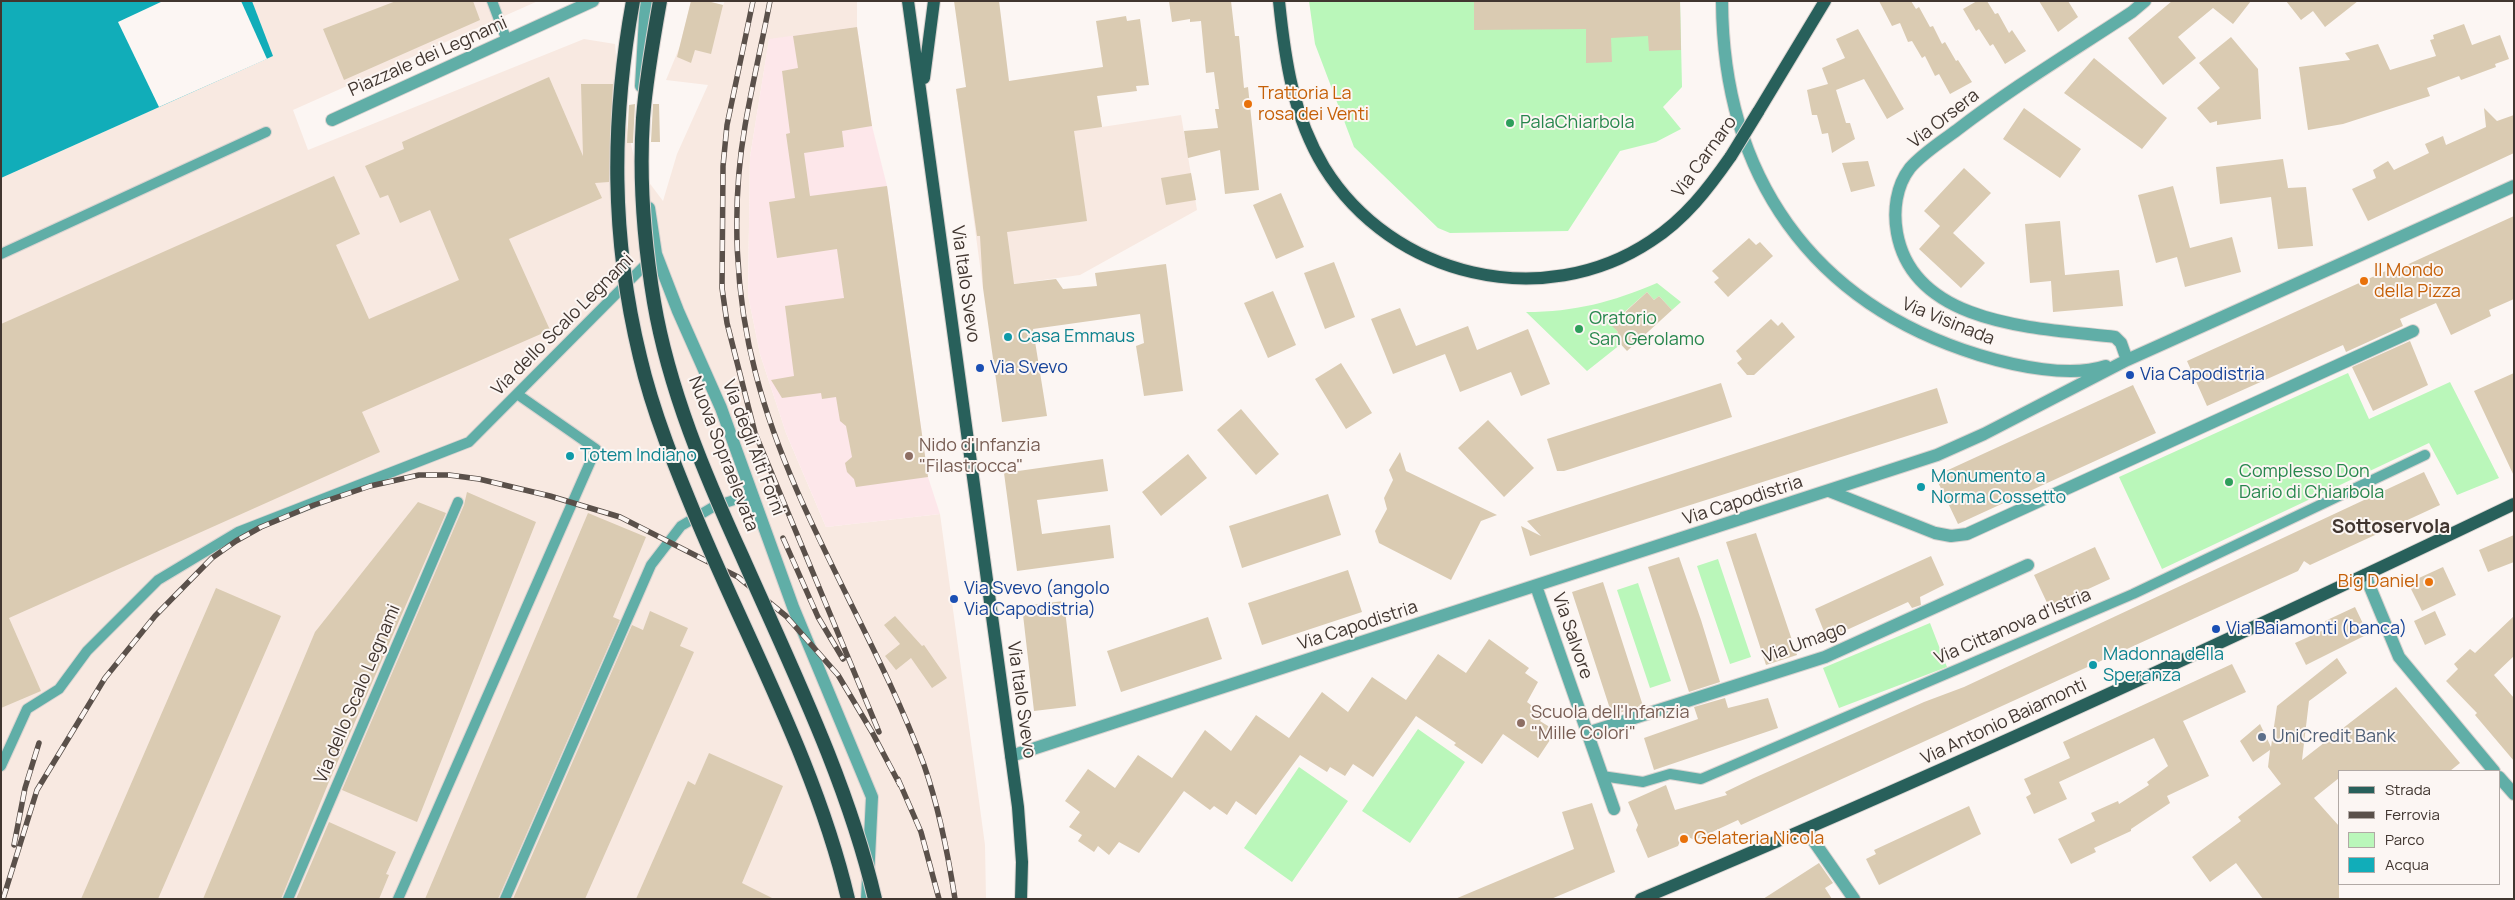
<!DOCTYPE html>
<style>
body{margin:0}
#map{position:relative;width:2515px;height:900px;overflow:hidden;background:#fcf6f3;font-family:Manrope,sans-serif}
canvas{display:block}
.frame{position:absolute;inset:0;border:2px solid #413630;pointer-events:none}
.legend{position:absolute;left:2338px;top:770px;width:162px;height:115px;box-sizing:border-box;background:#fcf6f3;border:1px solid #b1a9a5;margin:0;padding:6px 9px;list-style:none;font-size:15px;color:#413630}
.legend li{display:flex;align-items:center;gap:10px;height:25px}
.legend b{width:25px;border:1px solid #b1a9a5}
</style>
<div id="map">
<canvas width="2515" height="900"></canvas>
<div class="frame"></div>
<ul class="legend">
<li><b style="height:6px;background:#28605b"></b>Strada</li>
<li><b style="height:6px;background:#5a504a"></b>Ferrovia</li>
<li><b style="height:14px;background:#baf7ba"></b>Parco</li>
<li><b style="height:14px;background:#11adb9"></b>Acqua</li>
</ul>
</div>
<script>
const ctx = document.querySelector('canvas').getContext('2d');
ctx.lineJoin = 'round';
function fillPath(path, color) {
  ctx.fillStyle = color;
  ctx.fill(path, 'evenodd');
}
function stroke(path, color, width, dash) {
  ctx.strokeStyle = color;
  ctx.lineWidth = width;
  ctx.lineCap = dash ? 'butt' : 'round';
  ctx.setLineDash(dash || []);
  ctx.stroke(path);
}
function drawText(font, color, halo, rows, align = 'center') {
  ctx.font = font + ' Manrope,sans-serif';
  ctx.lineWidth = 4;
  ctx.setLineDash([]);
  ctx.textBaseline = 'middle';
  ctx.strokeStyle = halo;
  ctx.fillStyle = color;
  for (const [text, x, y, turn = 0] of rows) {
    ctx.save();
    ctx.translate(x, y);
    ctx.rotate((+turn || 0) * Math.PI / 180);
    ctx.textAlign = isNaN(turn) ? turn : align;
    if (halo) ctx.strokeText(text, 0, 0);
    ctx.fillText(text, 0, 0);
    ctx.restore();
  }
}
fillPath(new Path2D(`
 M252,1H538L293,110L308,150L584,39L615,44L620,99L636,165L663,201L677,154L708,85L666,80L680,46L691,1H707L723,5L725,1H857V27L769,40L750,157L748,295L760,354L786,433L826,527L940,514L985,845L986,899H1V178L272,56Z
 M1093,69L1102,127L1181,115L1197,210L1080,275L983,288L956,89Z`), '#f8e9e1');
fillPath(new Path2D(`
 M857,27L872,126L887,186L928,477L940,514L826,527L786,433L760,354L748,295L750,157L769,39Z`), '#fde7ea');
fillPath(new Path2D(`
 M1309,1H1680L1682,87L1663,107L1681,129L1656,142L1620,151L1568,231L1450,233L1438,228L1354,147L1315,44Z
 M1657,283L1681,302L1672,310L1659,296L1654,300L1647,292L1611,324L1618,332L1614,337L1621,344L1587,371L1526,312C1575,312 1612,302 1657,283Z
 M2348,373L2369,419L2450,382L2499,478L2457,495L2429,443L2162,569L2119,477Z
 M1718,559L1751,657L1730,664L1697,566Z
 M1638,583L1671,681L1650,688L1617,590Z
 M1930,623L1947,667L1839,708L1823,668Z
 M1418,729L1465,762L1410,843L1362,811Z
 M1299,767L1348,801L1292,882L1244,848Z`), '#baf7ba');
fillPath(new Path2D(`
 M1,1H252L273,56L1,178Z`), '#11adb9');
fillPath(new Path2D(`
 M163,1H241L267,59L159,107L118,22Z`), '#fcf6f3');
fillPath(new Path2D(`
 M396,1H473L480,20L344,80L323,29Z
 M691,1H707L723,5L711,54L695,50L691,63L677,57Z
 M954,1H999L1009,81L1103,67L1096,21L1126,16L1127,21L1140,19L1149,85L1136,86L1137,91L1097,96L1102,127L1074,131L1087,221L1007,232L1014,284L1056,279L1063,289L1097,286L1095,273L1166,264L1183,391L1144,396L1136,346L1144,343L1140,314L1033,329L1047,416L1002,422L983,288L980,236H977L956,89L966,87Z
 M1169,1H1231L1235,36H1239L1244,88L1248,87L1259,190L1225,194L1220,150L1188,158L1184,131L1218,128L1215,109H1219L1214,72L1206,73L1201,21L1190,22V19L1172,22Z
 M1474,1H1680L1681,50L1649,51L1648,36L1611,38L1612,62L1586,63V29L1474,30Z
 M1879,1H1911L1916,9L1919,7L1930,27L1933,26L1942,44L1945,42L1956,61L1958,60L1972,82L1950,94L1939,74L1935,76L1925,56L1922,58L1912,41L1908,42L1900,23L1892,26Z
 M1977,1H1987L1995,14L1998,13L2009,33L2012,30L2026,51L2005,64L1993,44L1990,46L1979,29L1976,31L1963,9Z
 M2039,1H2068L2078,17L2058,32Z
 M2172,1H2251L2233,24L2213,8L2178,37L2196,58L2163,85L2128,38Z
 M2286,1H2358L2325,27L2313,11L2301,20Z
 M2464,24L2472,45L2500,35L2509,59L2495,64L2496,67L2461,80L2459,76L2427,88L2430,96L2343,124L2308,130L2299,67L2350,60L2345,53L2378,44L2390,70L2436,56L2430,40L2434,39L2433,35Z
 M857,27L872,126L842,131L844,147L804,153L810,196L887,186L928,477L856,487L854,479L847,472L845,463L852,457L846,426L840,421L836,397L822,399L821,393L782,398L771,380L794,376L785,306L844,298L837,249L777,258L769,202L795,198L786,134L790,133L782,71L798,68L793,36Z
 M1858,29L1904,109L1887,119L1864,79L1836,90L1846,123H1850L1855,139L1832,153L1828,133L1822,134L1817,115H1812L1807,90L1828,84L1822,68L1845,58L1836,39Z
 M2231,37L2258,69L2261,119L2217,125V121L2210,123L2197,108L2220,88L2199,63Z
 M2094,58L2167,118L2142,149L2064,93Z
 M549,77L583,156L581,84H613L609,182L595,183L602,198L509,239L550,330L362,412L380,452L9,618L41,691L1,708V324L334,176L360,234L336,245L369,319L459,280L430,210L400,223L388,195L380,198L365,166L404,149L402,142Z
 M635,104L633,143H627L629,105Z
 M653,104H659L660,142H651Z
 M2024,108L2081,149L2060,178L2003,139Z
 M2484,108L2497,121L2514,115V153L2368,221L2352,189L2376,178L2373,170L2388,161L2394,170L2429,153L2425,144L2443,136L2446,145L2486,127Z
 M2283,159L2288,188L2306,187L2313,246L2278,249L2271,197L2220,204L2216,167Z
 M1868,161L1875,186L1851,192L1842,163Z
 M1964,168L1991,193L1953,233L1985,263L1961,288L1919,249L1940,226L1924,211Z
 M1191,173L1196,200L1166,205L1161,178Z
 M2173,186L2190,248L2232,237L2241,272L2185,287L2177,257L2156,263L2138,195Z
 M1281,193L1304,247L1276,259L1253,205Z
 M2514,216V299L2489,310L2491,316L2451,335L2436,303L2400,319L2403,326L2346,352L2343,345L2207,406L2187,361L2390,269L2391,272Z
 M2060,221L2065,275L2119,270L2123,306L2053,312L2051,281L2030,283L2025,224Z
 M1749,238L1756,245L1760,242L1773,256L1728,297L1714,282L1719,278L1712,271Z
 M1334,262L1355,317L1325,329L1304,273Z
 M1273,291L1296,345L1268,358L1244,303Z
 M1647,292L1654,300L1659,296L1672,310L1627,351L1614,337L1618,332L1611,325Z
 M1400,308L1416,346L1468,326L1477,350L1528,329L1550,384L1521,396L1511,372L1460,392L1445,354L1393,374L1371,319Z
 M1771,319L1778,326L1782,322L1795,337L1754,375H1747L1737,363L1742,359L1736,351Z
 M2410,341L2428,385L2373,411L2352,367Z
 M1341,363L1372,413L1346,429L1315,379Z
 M2514,373V476L2474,391Z
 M1721,383L1732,417L1564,471H1557L1547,439Z
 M2133,385L2156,433L1958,524L1935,476Z
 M1937,388L1948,423L1530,556L1521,526L1541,536L1527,521Z
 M1241,409L1279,454L1256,475L1217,430Z
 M1488,420L1534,468L1504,497L1458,448Z
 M1400,452L1406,471L1497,515L1481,521L1451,580L1379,543L1375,531L1387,509L1384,498L1393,480L1389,470Z
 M1188,454L1207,478L1161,516L1142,492Z
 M1103,459L1108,491L1037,500L1042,534L1110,525L1114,558L1017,571L1004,473Z
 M2424,472L2440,505L2310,565L2304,561L2298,571L1741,825L1738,820L1695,840L1683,835L1678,846L1648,858L1636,830L1638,825L1628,802L1666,785L1675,810L1727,795L1725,792L1754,778L1924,702L1964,687Z
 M467,492L536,522L417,822L342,790L464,505Z
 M1328,494L1341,535L1242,568L1229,526Z
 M418,502L446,513L328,784L281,899H203L315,632Z
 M588,513L646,537L613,617L620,620L498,899H425Z
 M1756,533L1797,655L1766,665L1726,542Z
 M2514,535V562L2488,572L2479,550Z
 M2095,547L2110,579L2049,607L2034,575Z
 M1931,556L1944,585L1920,597L1921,605L1912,608L1908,602L1827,639L1815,609Z
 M1679,557L1701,620L1720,682L1689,692L1648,567Z
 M2443,567L2456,595L2422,611L2408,583Z
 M1348,570L1362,612L1262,645L1248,603Z
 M1603,582L1643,706L1612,715L1572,592Z
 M216,588L281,616L158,899H81Z
 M1064,601L1076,706L1034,711L1022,606Z
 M2355,607L2368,634L2306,665L2295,643L2328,628L2325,621Z
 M650,611L688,628L680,646L694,652L585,899H513L632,625L643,630Z
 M2435,611L2446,635L2425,645L2414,621Z
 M895,616L922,646L924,645L947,678L932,688L911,658L896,670L885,656L900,644L884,625Z
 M2514,616V656L2494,675L2514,698V761L2475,715L2477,713L2446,681L2458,669L2454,664L2470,649L2475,653Z
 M1208,617L1222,659L1121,692L1107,651Z
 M1489,639L1529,668L1525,673L1538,682L1527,702L1544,715L1540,721L1556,731L1538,758L1503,734L1482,764L1454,745L1456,743L1416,716L1373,777L1353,764L1345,776L1330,767L1327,772L1300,755L1256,815L1236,801L1227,815L1214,806L1210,810L1184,791L1139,853L1119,842L1109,855L1098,846L1094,852L1078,841L1082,835L1069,827L1080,812L1065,801L1088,769L1115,788L1138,755L1172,778L1205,730L1231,751L1256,715L1289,738L1322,692L1348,712L1372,677L1406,700L1438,654L1466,673Z
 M2337,658L2347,673L2309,701L2302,760L2396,687L2460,763L2450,771H2339V778L2314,798L2339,826V899H2263L2236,863L2210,882L2192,857L2241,821L2238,817L2281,784L2268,767L2270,750L2253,762L2240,741L2260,724L2271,747L2277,706Z
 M2232,664L2246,692L2183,721L2209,776L2167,796L2170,803L2131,829V831L2094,848L2096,852L2071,864L2058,839L2095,821L2091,813L2118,801L2119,804L2149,785L2147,782L2168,766L2154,738L2059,782L2067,799L2034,814L2026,797L2031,794L2024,779L2070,758L2063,742Z
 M1725,698L1728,708L1768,698L1778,728L1654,770L1644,738L1698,719L1694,707Z
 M709,753L783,786L742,883L774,899H636L688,781L695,785Z
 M1592,803L1615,872L1551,899H1455L1574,849L1562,812Z
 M1969,806L1981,834L1879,885L1866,859L1876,854L1874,850Z
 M329,822L396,852L386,874L389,875L379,899H296Z
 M1819,863L1833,883L1825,888L1832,899H1763Z`), '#dacbb2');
const service = new Path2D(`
 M492,1L507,41
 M1,254L266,132
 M1,766L27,709L59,689L87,651L158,580L238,532L469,442L652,258
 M1602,776L1643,782L1670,774L1701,779L2133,594L2425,455
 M288,899L458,502
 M398,899L596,449L517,394
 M505,899L651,565L681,526L713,507L752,494`);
const minor = new Path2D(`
 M1722,1C1723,176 1811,303 1979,355C2015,366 2070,378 2106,366
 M641,86L646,1
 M332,120L593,1
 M649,208L656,254L678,311L721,408L793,607L872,797L867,899
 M2127,360L2121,343L2115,337C2041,328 1914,327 1897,233C1893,211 1896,186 1910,168C1923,153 1941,142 1957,130C2013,87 2073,51 2132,12L2145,1
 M1829,491L1935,533L1951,536L1967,534L2413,331
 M2365,575L2399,657L2494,771
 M1536,586L1614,809
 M1587,733L1825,657L2028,565
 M1011,756L1937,455L1984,434L2127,360L2514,186
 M2499,777L2514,794
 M1806,830L1854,899`);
const primary = new Path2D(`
 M908,1L1018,807L1022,862L1021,899
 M1279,1C1285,60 1293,116 1324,167C1392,277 1543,313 1651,241C1685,219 1708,189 1731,156
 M924,78L934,1
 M1758,112L1825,1
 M1641,899C1936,776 2226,642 2514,504`);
stroke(service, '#dad3d0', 12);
stroke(minor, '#dad3d0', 14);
stroke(primary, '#dad3d0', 14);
stroke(service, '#60aea7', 10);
stroke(minor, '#60aea7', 12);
stroke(primary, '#28605b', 12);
const rail = new Path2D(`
 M753,1L727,125L723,166L722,288L727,323L755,433L879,732
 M770,1C762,43 752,85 745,126C731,207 735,296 756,375C792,513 875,632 924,765C939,808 948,854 955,899
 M783,538L818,617L843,659
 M898,779L921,832L939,899
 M14,845L25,788L39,743
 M3,899L37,790L105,678L155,616L212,558L236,541L261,527L314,505L370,486L419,475H449L479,479L550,496L620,517L738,577L786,616L838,675L872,732L900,785`);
stroke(rail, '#5a504a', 5.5);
stroke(rail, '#fcf6f3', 4, [11]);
const primaryBridge = new Path2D(`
 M1731,156L1758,112`);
const trunkBridge = new Path2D(`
 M633,1C611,122 611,238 640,357C653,413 676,469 698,522C750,646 817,767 848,899
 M660,1C653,40 646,79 643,118C639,179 644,242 654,302C669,390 705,475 742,556C791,667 847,780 875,899`);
stroke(primaryBridge, '#dad3d0', 14, []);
stroke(trunkBridge, '#dad3d0', 16, []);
stroke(primaryBridge, '#28605b', 12);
stroke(trunkBridge, '#27524e', 14);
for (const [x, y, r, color] of [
 [1248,104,5,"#e8710a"],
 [1510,123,5,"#2e9e5b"],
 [2364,281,5,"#e8710a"],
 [1579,329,5,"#2e9e5b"],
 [1008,337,5,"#0f9aa8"],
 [980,368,5,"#1a4fb4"],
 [2130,375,5,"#1a4fb4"],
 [570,456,5,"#0f9aa8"],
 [909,456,5,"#8d6e63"],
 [2229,482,5,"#2e9e5b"],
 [1921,487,5,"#0f9aa8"],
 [2429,582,5,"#e8710a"],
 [954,599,5,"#1a4fb4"],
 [2216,629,5,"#1a4fb4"],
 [2093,665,5,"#0f9aa8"],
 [1521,723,5,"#8d6e63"],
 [2262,737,5,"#5c6f8a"],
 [1684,839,5,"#e8710a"]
]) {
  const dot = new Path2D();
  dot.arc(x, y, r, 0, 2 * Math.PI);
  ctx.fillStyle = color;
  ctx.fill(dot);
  stroke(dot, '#fcf6f3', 2);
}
drawText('18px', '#413630', '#fcf6f3', [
 ["Piazzale dei Legnami",428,57,-24],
 ["Via Orsera",1944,119,-38],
 ["Via Carnaro",1705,157,-54],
 ["Via Italo Svevo",965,284,82],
 ["Via Visinada",1948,322,22],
 ["Via dello Scalo Legnami",563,325,-45],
 ["Via degli Alti Forni",753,448,69],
 ["Nuova Sopraelevata",723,454,69],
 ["Via Capodistria",1743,501,-18],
 ["Via Capodistria",1358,626,-18],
 ["Via Cittanova d'Istria",2013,627,-23],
 ["Via Salvore",1572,636,71],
 ["Via Umago",1805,643,-20],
 ["Via dello Scalo Legnami",358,694,-67],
 ["Via Italo Svevo",1021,700,82],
 ["Via Antonio Baiamonti",2004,722,-25]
]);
drawText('18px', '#c56008', '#fcf6f3', [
 ["Trattoria La",1258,94],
 ["rosa dei Venti",1258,115],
 ["Il Mondo",2374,271],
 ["della Pizza",2374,292],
 ["Big Daniel",2419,582,"right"],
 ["Gelateria Nicola",1694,839]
], 'left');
drawText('18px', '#27864d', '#fcf6f3', [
 ["PalaChiarbola",1520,123],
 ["Oratorio",1589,319],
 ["San Gerolamo",1589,340],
 ["Complesso Don",2239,472],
 ["Dario di Chiarbola",2239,493]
], 'left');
drawText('18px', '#0d838f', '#fcf6f3', [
 ["Casa Emmaus",1018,337],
 ["Totem Indiano",580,456],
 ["Monumento a",1931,477],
 ["Norma Cossetto",1931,498],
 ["Madonna della",2103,655],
 ["Speranza",2103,676]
], 'left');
drawText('18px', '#164399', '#fcf6f3', [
 ["Via Svevo",990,368],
 ["Via Capodistria",2140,375],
 ["Via Svevo (angolo",964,589],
 ["Via Capodistria)",964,610],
 ["Via Baiamonti (banca)",2226,629]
], 'left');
drawText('18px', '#785e54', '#fcf6f3', [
 ["Nido d'Infanzia",919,446],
 ["\"Filastrocca\"",919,467],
 ["Scuola dell'Infanzia",1531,713],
 ["\"Mille Colori\"",1531,734]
], 'left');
drawText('18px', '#4e5e75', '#fcf6f3', [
 ["UniCredit Bank",2272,737]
], 'left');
drawText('bold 19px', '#413630', '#fcf6f3', [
 ["Sottoservola",2391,528]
]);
</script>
